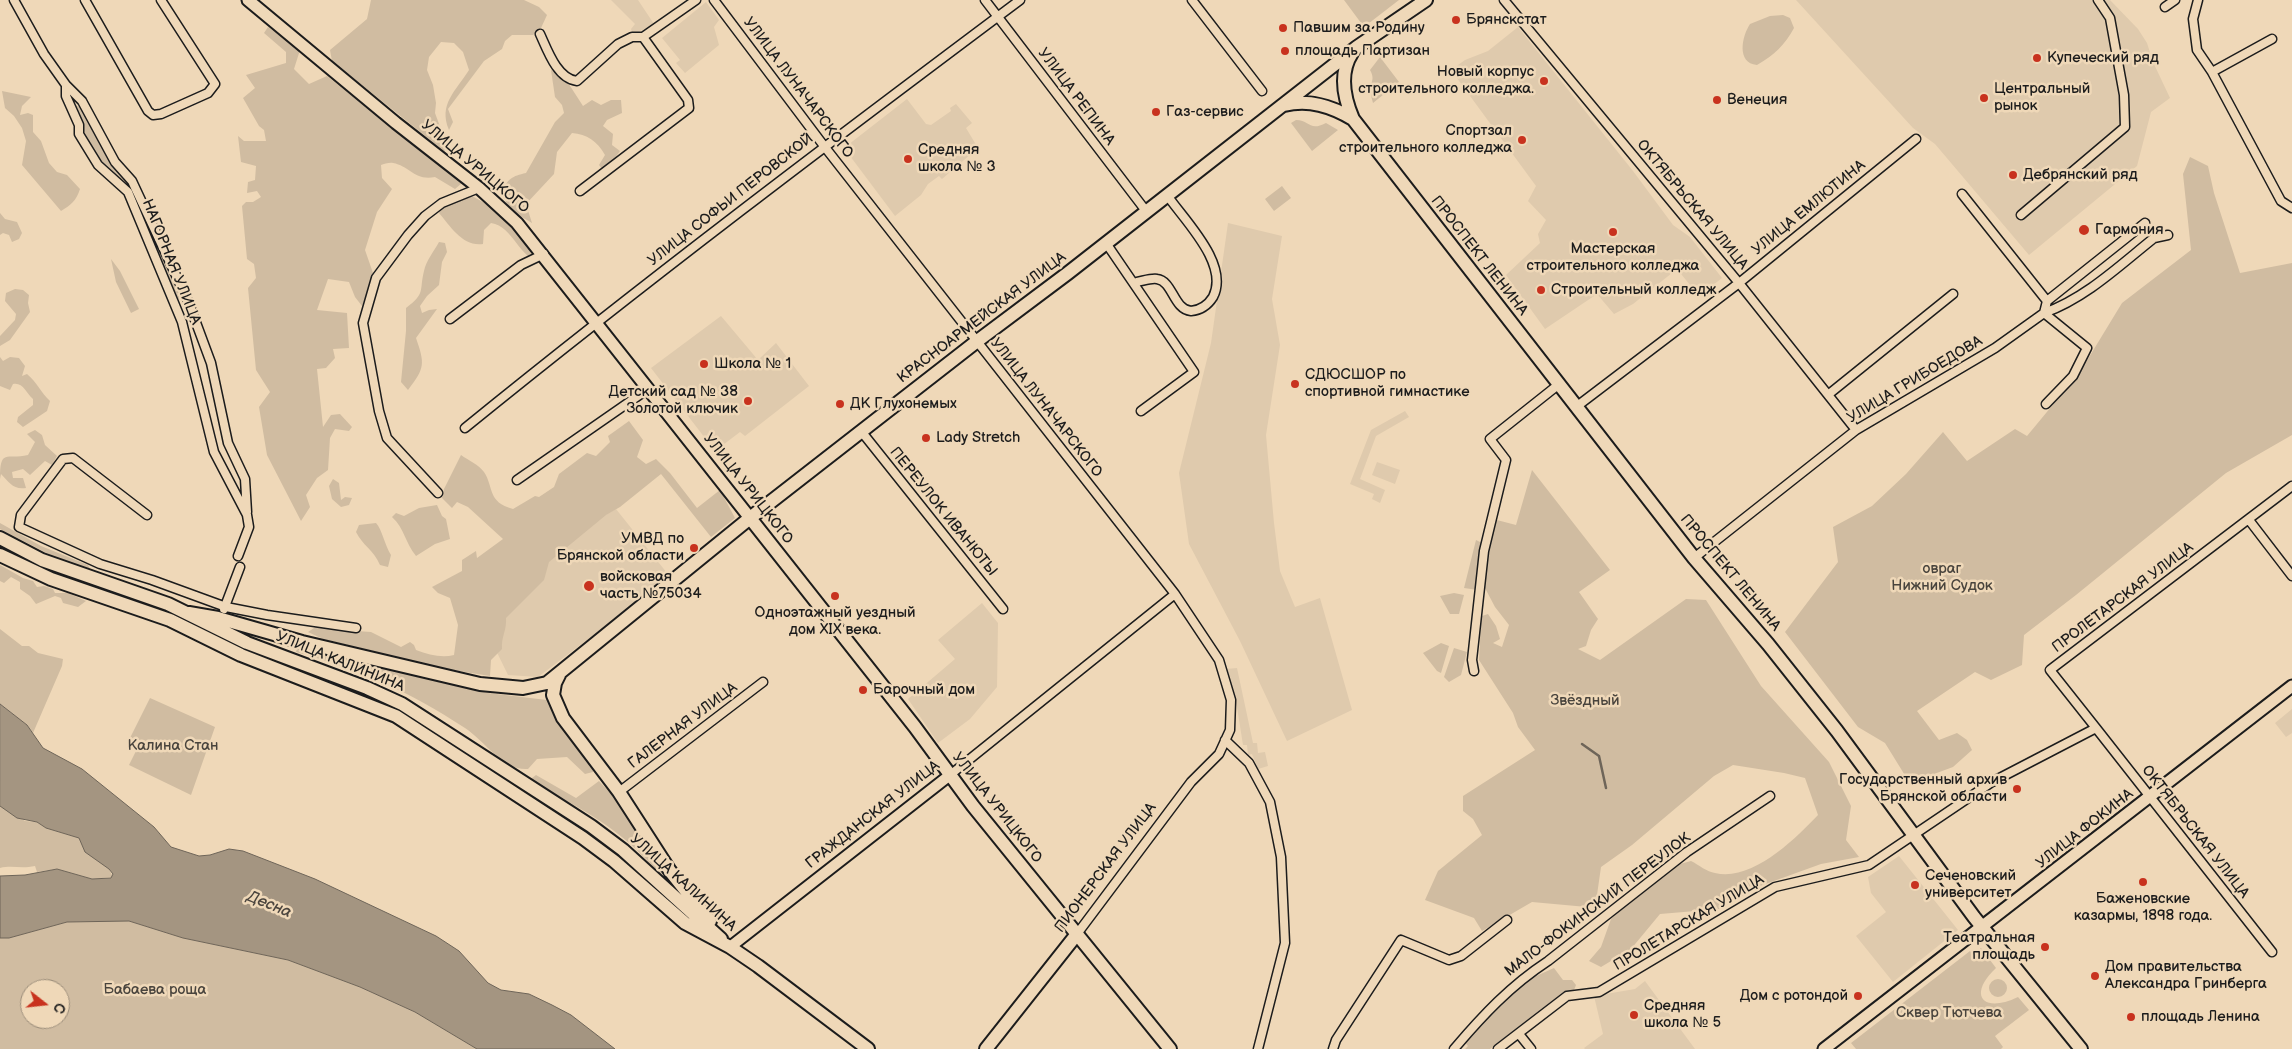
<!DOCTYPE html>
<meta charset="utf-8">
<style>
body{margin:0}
#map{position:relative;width:2292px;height:1049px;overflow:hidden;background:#efd8b8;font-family:"Balsamiq Sans",sans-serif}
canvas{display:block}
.north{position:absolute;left:20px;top:979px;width:50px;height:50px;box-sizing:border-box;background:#efd8b8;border:1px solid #9b8d7a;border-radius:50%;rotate:106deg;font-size:14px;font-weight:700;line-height:20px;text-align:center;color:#1c1c1c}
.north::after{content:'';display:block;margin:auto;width:18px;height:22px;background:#c8321e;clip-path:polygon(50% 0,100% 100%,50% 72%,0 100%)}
</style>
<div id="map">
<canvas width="2292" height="1049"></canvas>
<div class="north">С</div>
</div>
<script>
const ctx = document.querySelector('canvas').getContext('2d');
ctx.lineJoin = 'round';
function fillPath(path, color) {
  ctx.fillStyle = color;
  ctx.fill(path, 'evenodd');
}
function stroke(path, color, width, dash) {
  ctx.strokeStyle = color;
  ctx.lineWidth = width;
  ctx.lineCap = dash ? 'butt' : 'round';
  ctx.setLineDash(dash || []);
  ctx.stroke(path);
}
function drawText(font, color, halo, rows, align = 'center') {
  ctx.font = font + ' "Balsamiq Sans",sans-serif';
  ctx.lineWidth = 5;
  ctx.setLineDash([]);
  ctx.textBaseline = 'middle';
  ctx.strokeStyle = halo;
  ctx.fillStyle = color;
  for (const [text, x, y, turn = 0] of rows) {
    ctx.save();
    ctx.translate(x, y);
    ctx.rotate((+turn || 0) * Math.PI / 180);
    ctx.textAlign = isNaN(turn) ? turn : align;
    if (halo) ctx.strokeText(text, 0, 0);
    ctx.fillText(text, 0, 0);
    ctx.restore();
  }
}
fillPath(new Path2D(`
 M611,0H638L654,24L633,35L631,29L635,24Z
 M1796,0H2110L2138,29L2147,43L2153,62L2170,98L2151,112L2137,166L2029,255L1935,144L1913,128Z
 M706,2L719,20L714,27L719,45L685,73L676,63L680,60L662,38Z
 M1518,27L1633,171L1673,225L1690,237L1722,278L1699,296L1677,269L1633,304L1614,314L1597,294L1545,329L1506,275L1540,243L1538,234L1546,220L1528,201L1536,186L1451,70L1465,60L1488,51Z
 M907,99L926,124L931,125L951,111L950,108L956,104L972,123L966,128L978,148L942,179L939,176L928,184L921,195L895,216L844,148Z
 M1228,223L1282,236L1272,299L1280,345L1266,435L1274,523L1280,571L1295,607L1320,598L1352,710L1287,741L1240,641L1189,544L1179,473L1211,343Z
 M721,316L758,360L776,343L809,386L745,436L740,432L715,451L651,368Z
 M1405,411L1409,417L1376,436L1360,479L1385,490L1380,503L1372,499L1374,494L1350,484L1371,430Z
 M1377,462L1400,470L1395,484L1372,475Z
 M616,509L667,573L641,599L538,677L508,675L486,630L547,562L601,517Z
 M982,603L998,623L997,687L970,719L938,743L908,699L955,659L938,640Z
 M1237,668L1253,743H1257L1258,753L1265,752L1268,766L1258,769L1252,754L1248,755L1247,745H1243L1237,707L1226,669Z
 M2292,709V733L2286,737L2275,723Z
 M1899,856L1958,930L1893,982L1856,936L1886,912L1871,893L1868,877Z
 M1645,981L1695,1049H1585L1584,1048L1603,1034L1594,996L1635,989Z`), '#dfcaad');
fillPath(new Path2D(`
 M371,0H524L539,7L547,15L541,28L533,35H512L505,41L502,49L484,61L448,109L453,122L449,130C438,104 456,91 469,70L463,52L454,43L441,42L429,57L427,70L433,85L436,103L435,113L442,132L448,137V149L444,151L332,61L330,50L367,19Z
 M1344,0H1399L1364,27Z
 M1783,15L1790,18L1794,28C1785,45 1774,55 1757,65C1736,63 1742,36 1750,24L1770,16Z
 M268,27L300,50L294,69L309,84L327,76L462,183L455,189L435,177C414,181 410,166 393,163C390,162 384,164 381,165L382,178L392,189L377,212L365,250L373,273L370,288L362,306L355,297L349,282L328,279L317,310L347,313L349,348L333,349L335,358L326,368L317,369L323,427L331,415L340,414L352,427L349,431L335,429L330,438L328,470L317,478L306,495L310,507L301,521L267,455L259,407L270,392L256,370L248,288L256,278L254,264L247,259L242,206L246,202H253L261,197L257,191L247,193L248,182L255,180L256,166L241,162L238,136L244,141H266L264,130L259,126L243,98L255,88L246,75L286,63V52L264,33Z
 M1380,57L1399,82L1373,103L1369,88C1373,81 1374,77 1370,70Z
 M551,70L563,75L583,106L592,100L601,105L611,100H621L622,113L607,120L603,126L613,134L612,145L620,151L612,162L602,169L599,165L605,155C597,141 587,134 572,133L557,152L554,174L526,204L532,223L510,210L501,192C508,179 512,176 526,173L555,122L564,113L562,105L555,97Z
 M2,91L31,97L22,106L20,115L28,113L33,115V132L41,141L49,163L57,172L67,175L80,189C76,201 71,205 61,211L22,165L26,141L22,128L14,116L5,108Z
 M75,105L80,107C87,118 92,130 99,141C115,168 141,189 146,222L136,205L131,189L104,165L83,135Z
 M1296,120C1310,120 1309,132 1326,123L1338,130L1312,151L1291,123Z
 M2190,157L2208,166L2214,193L2240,273L2292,263V435L2226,473L2076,595L2024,635L2022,665L1991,680L1975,672L1917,711L1939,740L1957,733L1967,740L1972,750L1953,767L1934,774L1921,782L1906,777L1885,743L1858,727L1785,632L1838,562L1833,527L1872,506L1906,474L1943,432L1967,461L2015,429L2027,436L2080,372L2122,303L2191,250L2183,174Z
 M1282,186L1291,198L1274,211L1265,199Z
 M471,196C490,203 526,235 531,254L541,258L543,262C519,261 514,226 491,223L484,230L483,244C463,247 451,227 439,213L441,208Z
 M0,213L5,219L17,222L22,233L19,239L12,242L9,235L3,233L0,235Z
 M439,242L445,243L447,252L442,262L439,285L427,296L420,306L422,313L429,310L437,309L416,338C425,364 425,368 408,390L401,382L406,331V308C426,293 419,291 424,271C426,261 434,251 439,242Z
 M161,247L182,296L181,300L176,298L157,254L158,248Z
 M111,259L120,271L139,309L131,313L116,282Z
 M15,289L23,290L29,295L28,303L30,312L10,340L0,346V336L15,320L16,314L5,301L6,293Z
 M0,357L3,361L10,357L19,358L25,366L22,376L27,374C37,382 41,393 50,401L47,411L23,427L17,422L18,417L33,405V399C26,393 23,382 13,384L10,390L0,386Z
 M629,421L643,440L637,457L646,464L656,459L670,473L697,508L720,490L735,518L711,537L661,474L620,507L606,515L549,562L544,580L506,618C507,630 501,637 502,649L491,660L490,676L446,669L323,639L308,632L317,626L328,629L371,632L401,647L410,642L414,645L416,650C429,655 442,658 454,655L458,625L450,598L438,593L432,587L462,571V560L476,551L477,558L503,539L468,507L457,502L452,508L442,498L444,489L461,455C468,460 479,465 484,472C494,487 487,502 513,509L535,496L539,497L554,487L559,474L587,453L596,456L610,442L608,436Z
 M35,430L42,435L45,445L57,456L52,465L45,461L30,475L23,469L12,472L13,478H23L26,488C13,490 9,482 1,474L0,479C0,448 6,460 28,455L35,442L27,434Z
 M1532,470L1610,570L1579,592L1598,619L1591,630L1586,646L1578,649L1600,660L1686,599L1706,600L1761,686L1829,762L1851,806L1846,840L1859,857L1821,864L1760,886L1719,909L1660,914L1631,949L1601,967L1589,961L1601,947L1611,919L1649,883L1673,866L1691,861C1699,865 1707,872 1715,873C1752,882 1795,839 1818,815L1805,778L1784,773L1733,765L1714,776L1632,845L1601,867L1597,895L1587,907L1532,902L1482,931L1474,918L1425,900L1438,871L1482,835L1473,819L1463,811V796L1535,750L1518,727L1513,713L1479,660L1480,642L1478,631L1482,616L1488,614L1496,626L1500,639L1493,643L1502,647L1509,625L1495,607L1485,588L1486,556L1493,519L1516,525Z
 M333,479L339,483L341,500L345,497L352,498L349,505L341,507L332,499L329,486Z
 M437,505L442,516L446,519L450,539L435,544L416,556C405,543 405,529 392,517L396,513L404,516L419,508Z
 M0,523L41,546L88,565L92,572L66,563L0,529Z
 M376,523C382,529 385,546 391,555L388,567L380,565C373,549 363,546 356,532L359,525Z
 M1476,540L1482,543L1478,590L1464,588Z
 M0,544L50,570L172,612L180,618L94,590L17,559L0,549Z
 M0,565L23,578L33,581L37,587L44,586L53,589L55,593H68L86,601L78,607L63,603L61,598L55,596L36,604L30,596L20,589V582L11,577L4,583L0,581Z
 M1454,593L1464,595L1459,614H1450L1440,596Z
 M0,629L22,646H29L38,653L63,659L62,666L33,733L27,725L0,704Z
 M1441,643L1449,646L1441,673L1437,671L1423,653Z
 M297,647L488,693L547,700L555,715L593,765V772L585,774L567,757L537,759L528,769C503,771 485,741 465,728C410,692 359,669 296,652Z
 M1454,648L1467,652L1461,675L1449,682L1444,677Z
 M150,698L215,727L191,795L129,765L139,745L129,740Z
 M536,775L576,798L599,781L624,808L665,873L660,874C620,828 582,808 528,781Z
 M0,806L25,821L37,822L46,828L79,838L109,869L113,877L92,879L57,869L37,872L35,866C21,869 12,865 0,868Z
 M86,921H129L183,938L288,960L360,987L415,1012L477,1049H0V938H9L67,922ZM30,989H60V1019H30Z
 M1981,948L1996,968C1967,995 1983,1014 2018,997L2029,1010L1995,1036L2003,1047L2001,1049H1856L1851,1043L1970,951L1973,954Z
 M1554,968L1563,980H1572L1576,985L1574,990L1490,1049H1465L1468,1046L1463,1040L1493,1007L1525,981Z
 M1989 988a9 9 0 1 1 18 0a9 9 0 1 1-18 0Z`), '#d0bca1');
const water = new Path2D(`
 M0,704L27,725L43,748L82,769L154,827L171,847L199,856L210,855L229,849L243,851L315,879L436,936L459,951L488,983L501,990L529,994L552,1005L571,1015L615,1049H477L415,1012L360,987L288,960L183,938L129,921L67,922L9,938H0V876L25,875L57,869L92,879L111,878L113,874L109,869L85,852L79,838L46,828L37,822L17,818L0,806Z`);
fillPath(water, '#a49581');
stroke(water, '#6e6559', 1);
stroke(new Path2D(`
 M1582,744L1599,756L1606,788`), '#6e6559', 2.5);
const minor = new Path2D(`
 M14,0L44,54L66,85V96L79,125V134L98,165L128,192L182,322L214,452L247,515L249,527L238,556
 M85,0L148,111L153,115L161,114L208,93L215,84L161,0
 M714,0L824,146L1175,594L1219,660L1231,700L1230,730L1219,754L1191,782L1077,934
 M985,0L1146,211
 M1192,0L1262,91
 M1504,0L1739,283L1856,430
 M2198,0L2193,19L2197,50L2212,72L2281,201L2292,208
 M2165,7L2175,0
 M540,34C547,49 557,79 577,81L618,44L632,37H643L696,0
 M2212,72L2272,39
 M66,85L82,101L115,162L132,181L188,301L211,363L228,443L245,479L247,512
 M580,191L689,108L688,100L643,37
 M1962,194L2047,301
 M2021,215L2125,127L2124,95L2110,18L2098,0
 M1106,243L1194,372L1141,411
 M1137,282C1143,281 1151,278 1157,279C1173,281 1173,309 1191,311C1201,310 1208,305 1213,297C1230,264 1184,220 1167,195
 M2044,313C2086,298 2120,265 2154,238L2168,235
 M2044,313L2087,348L2073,376L2046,404
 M450,319L521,265L544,254
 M1829,394L1953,294
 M1576,407L1739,283L1916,139
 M465,428C646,281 833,140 1020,0
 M861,431L1003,609
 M517,480L648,389
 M438,493L387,438L379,411L363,323L376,278L408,235L425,216L442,203L479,188
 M147,515L73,458L63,459L21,515L19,527L100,564L152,580L226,607L267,615L356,628
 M2249,520L2292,576
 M1694,558L1856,430L1995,348L2044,313L2047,301L2145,223
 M224,609L240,567
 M1474,671L1472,660L1484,551L1506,460L1490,439L1558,385
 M2096,728L2272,952
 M1225,740L1249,763L1270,802L1281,857L1285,943L1258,1049
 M950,775L1175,594
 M619,792L763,682
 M1519,1034L1531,1049
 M1333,1049L1336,1040L1401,940L1449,960L1461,956L1507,920
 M1454,1049C1483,1015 1510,986 1548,961L1687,852L1770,796
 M1498,1049L1567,996L1599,992L1775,887L1869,865L1992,782L2096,728L2050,670L2292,486`);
const tertiary = new Path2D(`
 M730,947L950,775`);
const secondary = new Path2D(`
 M248,0L396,123L479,188L517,223L750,518
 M1824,1049L2292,686`);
const primary = new Path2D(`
 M1352,53C1339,73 1344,98 1353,119L1694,558L1768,644L1837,731L1974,917L2081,1049
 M1284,105C1309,99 1331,106 1353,119
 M750,518L915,727L973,806L1170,1049
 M0,538L42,560L168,604L247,643L367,688L402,704L591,826L623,850L721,939
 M0,555L51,579L170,620L241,655L396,716L583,838L614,861L685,923L730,947L758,966L868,1049
 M189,613L218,618L302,642L480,684L523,688L547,683L750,518L976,342L1068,273L1357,47L1426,0
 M559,675L555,683L553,695L563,718L619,792L670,871L710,921
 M986,1049L1077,934`);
stroke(minor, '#1c1c1c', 11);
stroke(tertiary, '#1c1c1c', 14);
stroke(secondary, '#1c1c1c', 15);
stroke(primary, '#1c1c1c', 16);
stroke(minor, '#efd8b8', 8);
stroke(tertiary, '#efd8b8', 10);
stroke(secondary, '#efd8b8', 11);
stroke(primary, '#efd8b8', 12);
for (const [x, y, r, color] of [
 [1456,20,5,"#c8321e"],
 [1283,28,5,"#c8321e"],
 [1285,51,5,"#c8321e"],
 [2037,58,5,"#c8321e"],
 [1544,81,5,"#c8321e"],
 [1984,98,5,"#c8321e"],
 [1717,100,5,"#c8321e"],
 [1156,112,5,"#c8321e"],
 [1522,140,5,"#c8321e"],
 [908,159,5,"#c8321e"],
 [2013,175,5,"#c8321e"],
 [2084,230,6,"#c8321e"],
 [1613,232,5,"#c8321e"],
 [1541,290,5,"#c8321e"],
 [704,364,5,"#c8321e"],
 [1295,384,5,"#c8321e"],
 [748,401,5,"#c8321e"],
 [840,404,5,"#c8321e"],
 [926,438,5,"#c8321e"],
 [694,548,5,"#c8321e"],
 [589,586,6,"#c8321e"],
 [835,596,5,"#c8321e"],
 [863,690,5,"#c8321e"],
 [2017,789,5,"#c8321e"],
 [2143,882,5,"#c8321e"],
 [1915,885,5,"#c8321e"],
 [2045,947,5,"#c8321e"],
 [2095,976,5,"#c8321e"],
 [1858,996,5,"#c8321e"],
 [1634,1015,5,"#c8321e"],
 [2131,1017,5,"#c8321e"]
]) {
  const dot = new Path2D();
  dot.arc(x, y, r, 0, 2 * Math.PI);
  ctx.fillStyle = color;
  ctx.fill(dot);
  stroke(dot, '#efd8b8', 2);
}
drawText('15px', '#1c1c1c', '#efd8b8', [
 ["Брянскстат",1466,20],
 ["Павшим за Родину",1293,28],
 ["площадь Партизан",1295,51],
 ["Купеческий ряд",2047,58],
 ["Новый корпус",1534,72,"right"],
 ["строительного колледжа.",1534,89,"right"],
 ["Центральный",1994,89],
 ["рынок",1994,106],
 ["Венеция",1727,100],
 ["Газ-сервис",1166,112],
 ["Спортзал",1512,131,"right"],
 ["строительного колледжа",1512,148,"right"],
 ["Средняя",918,150],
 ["школа № 3",918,167],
 ["Дебрянский ряд",2023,175],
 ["Гармония",2095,230],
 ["Мастерская",1613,249,"center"],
 ["строительного колледжа",1613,266,"center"],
 ["Строительный колледж",1551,290],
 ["Школа № 1",714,364],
 ["СДЮСШОР по",1305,375],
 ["спортивной гимнастике",1305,392],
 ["Детский сад № 38",738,392,"right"],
 ["Золотой ключик",738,409,"right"],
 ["ДК Глухонемых",850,404],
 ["Lady Stretch",936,438],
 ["УМВД по",684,539,"right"],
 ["Брянской области",684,556,"right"],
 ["войсковая",600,577],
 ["часть №75034",600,594],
 ["Одноэтажный уездный",835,613,"center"],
 ["дом XIX века.",835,630,"center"],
 ["Барочный дом",873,690],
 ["Государственный архив",2007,780,"right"],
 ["Брянской области",2007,797,"right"],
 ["Сеченовский",1925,876],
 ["университет",1925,893],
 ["Баженовские",2143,899,"center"],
 ["казармы, 1898 года.",2143,916,"center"],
 ["Театральная",2035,938,"right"],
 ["площадь",2035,955,"right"],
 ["Дом правительства",2105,967],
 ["Александра Гринберга",2105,984],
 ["Дом с ротондой",1848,996,"right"],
 ["Средняя",1644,1006],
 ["школа № 5",1644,1023],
 ["площадь Ленина",2141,1017]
], 'left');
drawText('15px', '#1c1c1c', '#efd8b8', [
 ["УЛИЦА ЛУНАЧАРСКОГО",798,88,53],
 ["УЛИЦА РЕПИНА",1076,97,53],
 ["УЛИЦА УРИЦКОГО",475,167,40],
 ["УЛИЦА СОФЬИ ПЕРОВСКОЙ",731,200,-38],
 ["ОКТЯБРЬСКАЯ УЛИЦА",1692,205,50],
 ["УЛИЦА ЕМЛЮТИНА",1809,208,-39],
 ["ПРОСПЕКТ ЛЕНИНА",1479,256,52],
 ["НАГОРНАЯ УЛИЦА",171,262,68],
 ["КРАСНОАРМЕЙСКАЯ УЛИЦА",982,318,-37],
 ["УЛИЦА ГРИБОЕДОВА",1915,380,-31],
 ["УЛИЦА ЛУНАЧАРСКОГО",1046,408,52],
 ["УЛИЦА УРИЦКОГО",748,489,52],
 ["ПЕРЕУЛОК ИВАНЮТЫ",943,512,51],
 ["ПРОСПЕКТ ЛЕНИНА",1730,573,50],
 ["ПРОЛЕТАРСКАЯ УЛИЦА",2123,598,-37],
 ["УЛИЦА КАЛИНИНА",340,662,22],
 ["ГАЛЕРНАЯ УЛИЦА",683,726,-37],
 ["УЛИЦА УРИЦКОГО",997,808,52],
 ["ГРАЖДАНСКАЯ УЛИЦА",873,815,-38],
 ["УЛИЦА ФОКИНА",2085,829,-38],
 ["ОКТЯБРЬСКАЯ УЛИЦА",2195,832,52],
 ["ПИОНЕРСКАЯ УЛИЦА",1106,868,-53],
 ["УЛИЦА КАЛИНИНА",683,883,42],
 ["МАЛО-ФОКИНСКИЙ ПЕРЕУЛОК",1598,905,-37],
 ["ПРОЛЕТАРСКАЯ УЛИЦА",1689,923,-31]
]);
drawText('15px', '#49443d', '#efd8b8', [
 ["овраг",1942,569],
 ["Нижний Судок",1942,586],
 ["Звёздный",1585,701],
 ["Калина Стан",173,746],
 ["Бабаева роща",155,990],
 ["Сквер Тютчева",1949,1013]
]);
drawText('italic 16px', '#4c463f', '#efd8b8', [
 ["Десна",269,905,22]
]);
</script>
